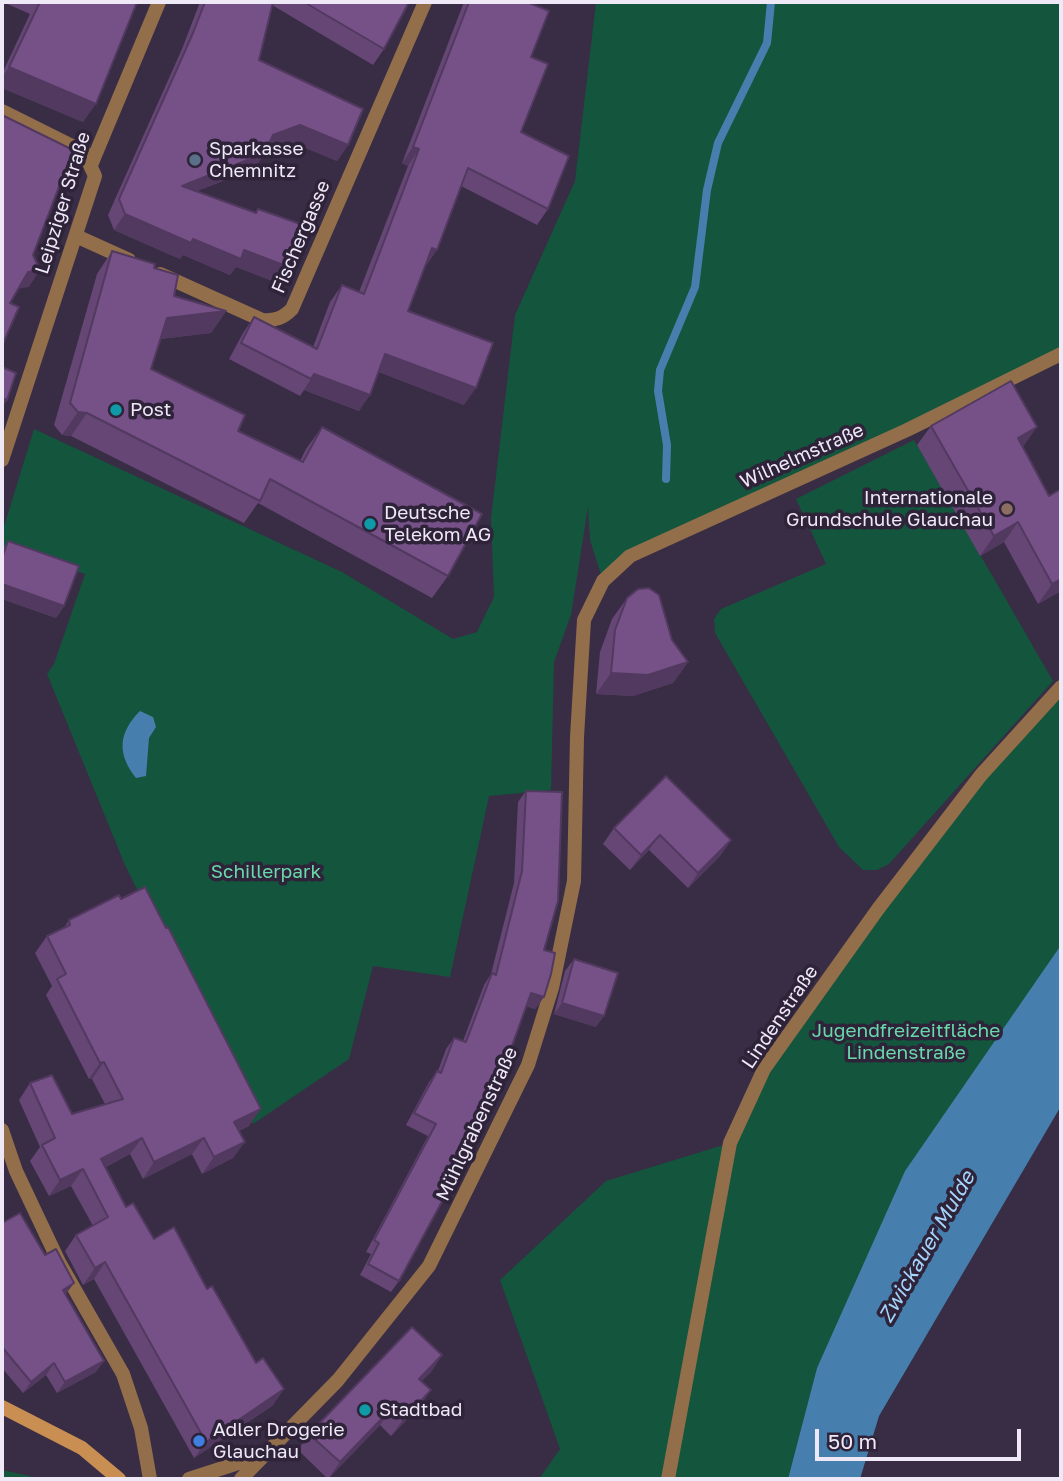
<!DOCTYPE html>
<meta charset="utf-8">
<style>
body{margin:0}
#map{position:relative;width:1063px;height:1481px;overflow:hidden;background:#382d44;font-family:"Golos Text",sans-serif}
canvas{display:block}
.frame{position:absolute;inset:0;border:4px solid #eee8f7;pointer-events:none}
.scale{position:absolute;left:815px;top:1429px;width:206px;height:32px;box-sizing:border-box;border:4px solid #eee8f7;border-top:0;padding-left:9px;font-size:21px;line-height:24px;white-space:nowrap;color:#eee8f7;-webkit-text-stroke:5px #2e2339;paint-order:stroke}
</style>
<div id="map">
<canvas width="1063" height="1481"></canvas>
<div class="frame"></div>
<div class="scale">50 m</div>
</div>
<script>
const ctx = document.querySelector('canvas').getContext('2d');
ctx.lineJoin = 'round';
function fillPath(path, color) {
  ctx.fillStyle = color;
  ctx.fill(path, 'evenodd');
}
function stroke(path, color, width, dash) {
  ctx.strokeStyle = color;
  ctx.lineWidth = width;
  ctx.lineCap = dash ? 'butt' : 'round';
  ctx.setLineDash(dash || []);
  ctx.stroke(path);
}
function drawText(font, color, halo, rows, align = 'center') {
  ctx.font = font + ' "Golos Text",sans-serif';
  ctx.lineWidth = 7;
  ctx.setLineDash([]);
  ctx.textBaseline = 'middle';
  ctx.strokeStyle = halo;
  ctx.fillStyle = color;
  for (const [text, x, y, turn = 0] of rows) {
    ctx.save();
    ctx.translate(x, y);
    ctx.rotate((+turn || 0) * Math.PI / 180);
    ctx.textAlign = isNaN(turn) ? turn : align;
    if (halo) ctx.strokeText(text, 0, 0);
    ctx.fillText(text, 0, 0);
    ctx.restore();
  }
}
fillPath(new Path2D(`
 M596,2H1061V354L672,536L603,581L590,540L588,507L571,615L554,662L551,790L489,796L450,977L373,966L349,1059L253,1124L125,865L47,674L54,664L85,574L2,548V533L34,429L342,572L453,639L477,632L494,597L491,518L515,315L575,181Z
 M914,440L1053,681L889,864L877,870H863L839,847L715,633L714,619L721,609L826,564L796,499Z
 M1061,687V945L1010,1024L817,1368L788,1479H539L560,1449L500,1280L606,1181L730,1143L764,1069L878,909Z
 M2,1470L34,1477L37,1479H2Z`), '#13553d');
fillPath(new Path2D(`
 M140,711L153,717L156,727L149,738L146,776L136,778C117,754 118,733 140,711Z
 M1061,945V1106L879,1416L860,1479H788L817,1368L905,1171Z`), '#467fae');
stroke(new Path2D(`
 M666,479L667,445L658,391L660,370L695,287L707,190L718,143L767,43L771,2`), '#467fae', 8);
stroke(new Path2D(`
 M2,111L84,152L95,176L2,460
 M91,165L159,2
 M76,236L129,260
 M160,274L262,320C275,321 283,318 292,309L425,2
 M2,1130L16,1171L59,1262L123,1374L141,1428L150,1479
 M189,1479L260,1456
 M241,1479L338,1380L429,1266L528,1065L552,988L574,881L577,737L584,620L603,581L630,556L907,430L1061,354
 M668,1479L730,1143L764,1069L878,909L981,775L1061,687`), '#936e4a', 14);
stroke(new Path2D(`
 M2,1407L82,1448L119,1479`), '#c98f52', 14);
fillPath(new Path2D(`
 M3,2H137L83,122L2,88V74L30,14Z
 M200,2H409L384,49L373,65L272,5L259,60L348,145L337,161L289,141L267,149L265,153L254,169L197,191L255,213L258,209L286,266L275,282L236,267L230,275L183,255L180,259L114,230L108,215L182,49Z
 M464,2H527L531,57L521,132L548,209L537,225L461,186L425,266L408,311L464,405L379,372L359,411L304,390L300,396L229,359L243,333L254,317L313,347L330,302L342,285L359,292L408,166L402,163Z
 M112,251L154,268L174,296L226,311L211,333L160,339L151,369L238,431L300,461L306,449L322,427L448,576L432,598L258,503L244,523L71,436L62,435L54,425L97,274Z
 M931,426L1023,447L1049,496L1061,591L1038,604L1004,542L980,556L917,445Z
 M8,541L64,606L56,618L2,599V550Z
 M627,598L688,662L673,683L633,696L596,694L600,652L612,619Z
 M526,791L544,950V997L535,1009L526,1006L399,1281L391,1292L360,1275L371,1254L366,1252L428,1136L406,1125L429,1082L438,1071L446,1049L454,1038L463,1041L484,985L491,974L514,883L518,802Z
 M614,828L731,840L720,856L688,888L649,850L630,870L603,844Z
 M69,920L249,1126L239,1131L233,1158L202,1174L192,1154L143,1179L130,1154L106,1167L126,1207L154,1239L207,1289L256,1363L284,1389L272,1406L194,1458L94,1279L83,1285L65,1251L76,1235L93,1226L71,1186L49,1196L30,1161L40,1147L19,1100L30,1083L72,1114L105,1104L92,1079H89L46,995L52,986L35,953L47,936L64,928Z
 M574,959L596,1027L554,1014L565,971Z
 M2,1223L66,1295L96,1372L57,1393L46,1375L23,1393L2,1368Z
 M442,1355L431,1372L421,1381L420,1406L391,1436L380,1425L328,1479L298,1450L309,1434Z`), '#654675');
fillPath(new Path2D(`
 M9,67L96,104L83,122L2,88V78Z
 M300,125L348,145L337,161L289,141L262,151L273,135Z
 M413,147L419,149L408,166L402,163Z
 M265,153L254,169L171,201L182,186Z
 M125,214L193,239L244,250L286,266L275,282L236,267L230,275L183,255L180,259L114,230Z
 M432,248L437,250L426,266Z
 M40,270L29,287L16,289L28,272Z
 M226,311L211,333L151,340L167,318Z
 M385,354L476,388L464,405L374,370Z
 M314,374L370,395L359,411L304,390Z
 M2,398L7,400L2,408Z
 M78,412L87,413L71,436L62,435Z
 M1037,427L1023,447L1018,438Z
 M1018,522L1004,542L980,556L994,536Z
 M1061,579V591L1038,604L1052,584Z
 M2,584L64,606L56,618L2,599Z
 M688,662L673,683L633,696L596,694L611,673Z
 M660,835L649,850L630,870L641,855Z
 M731,840L720,856L688,888L698,873Z
 M531,993L544,997L535,1009L523,1005Z
 M562,1003L604,1016L596,1027L554,1014Z
 M104,1062L92,1079H89L100,1063Z
 M261,1109L249,1126L223,1139L234,1122Z
 M142,1138L130,1154L90,1175L101,1159Z
 M204,1138L192,1154L143,1179L154,1162Z
 M245,1142L233,1158L202,1174L214,1157Z
 M83,1169L71,1186L49,1196L60,1180Z
 M105,1262L94,1279L83,1285L95,1268Z
 M74,1283L66,1294L55,1301L63,1290Z
 M442,1355L431,1372L408,1395L419,1379Z
 M104,1361L96,1372L57,1393L65,1382Z
 M54,1363L46,1375L23,1393L31,1382Z
 M284,1389L272,1406L194,1458L206,1442Z
 M431,1390L420,1406L391,1436L403,1420Z
 M391,1409L380,1425L328,1479L340,1462Z`), '#52395f');
const building = new Path2D(`
 M40,2H137L96,104L9,67Z
 M205,2H273L259,60L363,109L348,145L300,125L273,135L265,153L182,186L256,213L258,209L303,225L286,266L244,250L241,259L193,239L191,243L125,214L119,199L193,33Z
 M304,2H409L384,49Z
 M469,2H527L549,11L531,57L548,64L521,132L569,156L548,209L468,168L437,250L432,248L408,311L493,343L476,388L385,354L370,395L314,374L311,379L241,343L254,317L317,349L342,285L364,294L419,149L413,147Z
 M2,115L73,150L33,255L40,270L28,272L10,303L19,307L2,346Z
 M112,251L155,264L154,268L178,275L174,296L226,311L167,318L151,369L245,415L238,431L303,462L322,427L482,514L448,576L270,479L260,501L87,413L78,412L70,403Z
 M2,367L16,373L7,400L2,398Z
 M1011,381L1037,427L1018,438L1049,496L1061,489V579L1052,584L1018,522L994,536L931,426Z
 M8,541L79,566L64,606L2,584V558Z
 M649,588L659,595L672,640L688,662L648,675L611,673L615,630L627,598L638,589Z
 M666,776L731,840L698,873L660,835L641,855L614,828Z
 M526,791L562,792L558,901L544,950L555,953L551,974L544,997L531,993L484,1124L399,1281L368,1264L379,1243L374,1240L436,1124L414,1113L437,1071L441,1073L454,1038L466,1042L492,973L496,975L522,871Z
 M145,887L166,928L168,927L261,1109L234,1122L245,1142L214,1157L204,1138L154,1162L142,1138L101,1159L126,1207L133,1203L154,1239L174,1227L207,1289L212,1286L256,1363L263,1358L284,1389L206,1442L105,1262L95,1268L76,1235L108,1217L83,1169L60,1180L42,1145L55,1138L30,1083L52,1075L72,1114L123,1099L104,1062L100,1063L57,979L66,974L47,936L70,925L69,920L119,895L121,899Z
 M574,959L618,973L604,1016L562,1003Z
 M20,1213L45,1255L56,1249L74,1283L63,1290L104,1361L65,1382L54,1363L31,1382L2,1347V1223Z
 M412,1327L442,1355L419,1379L431,1390L403,1420L391,1409L340,1462L309,1434Z`);
fillPath(building, '#755188');
stroke(building, '#52395f', 2);
for (const [x, y, r, color] of [
 [195,160,7,"#5c6f8a"],
 [116,410,7,"#0f9aa8"],
 [1007,509,7,"#8d6e63"],
 [370,524,7,"#0f9aa8"],
 [365,1410,7,"#0f9aa8"],
 [199,1441,7,"#3f7fe0"]
]) {
  const dot = new Path2D();
  dot.arc(x, y, r, 0, 2 * Math.PI);
  ctx.fillStyle = color;
  ctx.fill(dot);
  stroke(dot, '#2e2339', 2.5);
}
drawText('19px', '#eee8f7', '#2e2339', [
 ["Sparkasse",209,149],
 ["Chemnitz",209,171],
 ["Post",130,410],
 ["Internationale",993,498,"right"],
 ["Grundschule Glauchau",993,520,"right"],
 ["Deutsche",384,513],
 ["Telekom AG",384,535],
 ["Stadtbad",379,1410],
 ["Adler Drogerie",213,1430],
 ["Glauchau",213,1452]
], 'left');
drawText('19px', '#eee8f7', '#2e2339', [
 ["Leipziger Straße",63,203,-73],
 ["Fischergasse",301,237,-67],
 ["Wilhelmstraße",802,456,-24],
 ["Lindenstraße",780,1017,-56],
 ["Mühlgrabenstraße",477,1124,-65]
]);
drawText('19px', '#69d9ab', '#2e2339', [
 ["Schillerpark",266,872],
 ["Jugendfreizeitfläche",906,1031],
 ["Lindenstraße",906,1053]
]);
drawText('italic 21px', '#a5d4fc', '#2e2339', [
 ["Zwickauer Mulde",927,1247,-60]
]);
</script>
